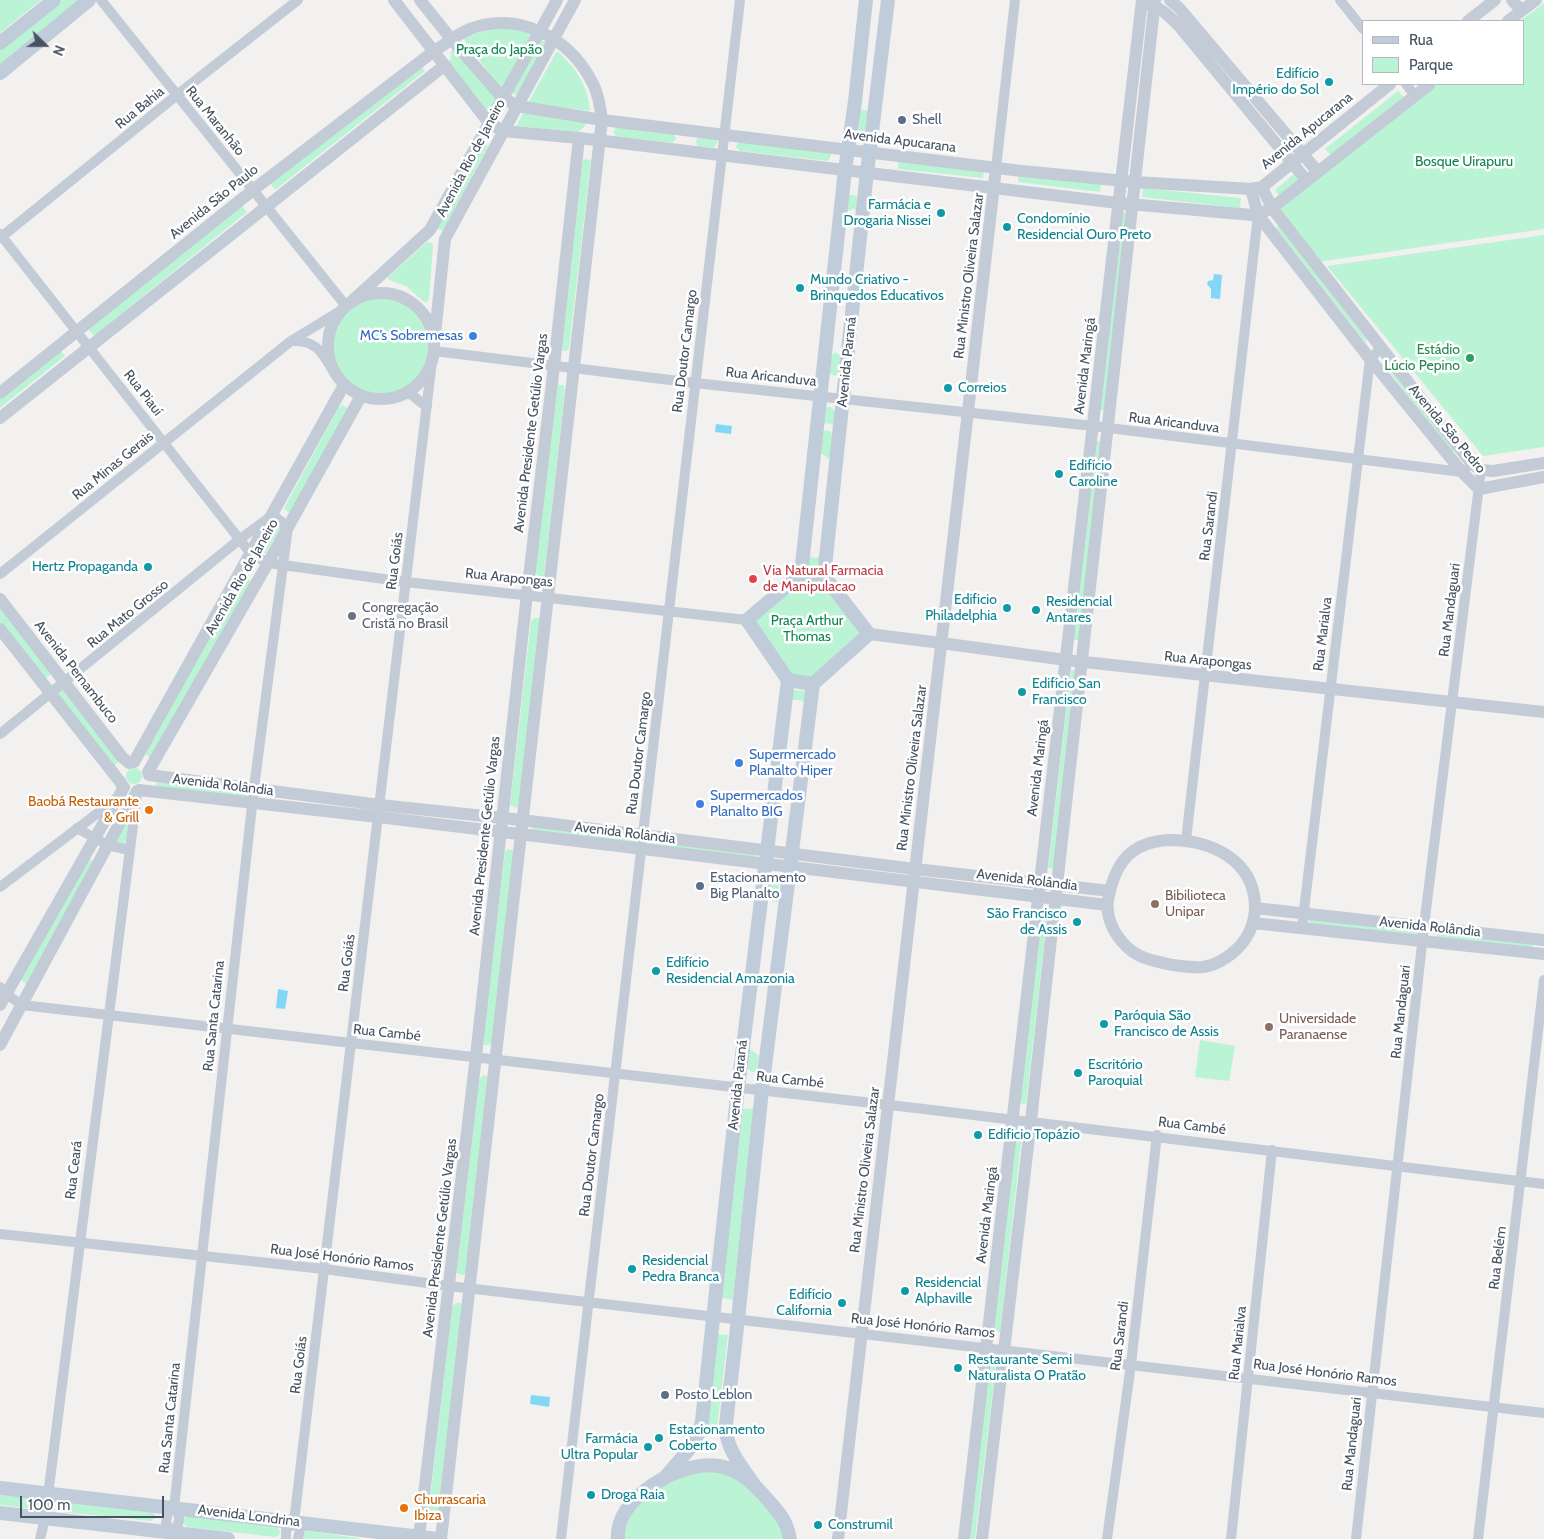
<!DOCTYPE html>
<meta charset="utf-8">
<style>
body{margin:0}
#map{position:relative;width:1544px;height:1539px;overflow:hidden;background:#f3f0f0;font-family:Cabin,sans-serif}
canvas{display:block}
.legend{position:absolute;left:1362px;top:20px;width:162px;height:65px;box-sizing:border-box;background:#fff;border:1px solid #b5babf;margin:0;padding:6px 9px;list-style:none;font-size:15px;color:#465260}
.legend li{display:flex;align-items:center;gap:10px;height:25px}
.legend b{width:25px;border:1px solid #b5babf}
.north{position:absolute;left:20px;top:20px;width:50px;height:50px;-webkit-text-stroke:4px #fff;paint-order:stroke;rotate:112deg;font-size:14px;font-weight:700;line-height:20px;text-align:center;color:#465260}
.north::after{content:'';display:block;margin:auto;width:18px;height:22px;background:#465260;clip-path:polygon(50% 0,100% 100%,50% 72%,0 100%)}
.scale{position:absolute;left:20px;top:1496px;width:144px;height:22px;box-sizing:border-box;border:2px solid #465260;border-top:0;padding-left:6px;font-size:15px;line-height:18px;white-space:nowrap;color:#465260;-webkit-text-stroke:4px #fff;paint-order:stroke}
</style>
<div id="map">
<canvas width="1544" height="1539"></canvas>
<ul class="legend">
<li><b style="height:6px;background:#c1ccdb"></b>Rua</li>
<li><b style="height:14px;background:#baf4d4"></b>Parque</li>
</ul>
<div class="north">N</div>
<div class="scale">100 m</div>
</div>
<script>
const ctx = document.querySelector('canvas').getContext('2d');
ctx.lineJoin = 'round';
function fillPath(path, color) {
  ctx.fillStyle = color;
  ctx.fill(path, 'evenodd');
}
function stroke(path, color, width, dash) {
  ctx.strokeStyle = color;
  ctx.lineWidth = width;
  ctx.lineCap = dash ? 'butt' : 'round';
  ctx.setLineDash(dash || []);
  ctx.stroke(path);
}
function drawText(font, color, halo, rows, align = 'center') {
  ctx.font = font + ' Cabin,sans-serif';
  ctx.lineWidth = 5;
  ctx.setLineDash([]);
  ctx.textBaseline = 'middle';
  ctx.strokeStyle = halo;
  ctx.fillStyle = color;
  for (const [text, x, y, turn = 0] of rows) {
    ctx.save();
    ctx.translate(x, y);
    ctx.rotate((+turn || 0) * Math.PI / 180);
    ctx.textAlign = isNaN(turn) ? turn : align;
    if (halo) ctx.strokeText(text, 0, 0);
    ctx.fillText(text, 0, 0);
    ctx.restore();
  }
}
fillPath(new Path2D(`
 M0,0H41L0,33Z
 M63,0H82L0,65V50Z
 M1544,3V229L1318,262L1276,209L1439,84H1523V21H1520Z
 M498,28H506L532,34L502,90L462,37Z
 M538,39L546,42L517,96L510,92Z
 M457,42L498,96L488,114L450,64L451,52Z
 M557,51C576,68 588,85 590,111L528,103Z
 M420,65L425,71L275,190L270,183Z
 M1398,91L1404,97L1331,155L1325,149Z
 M858,109L869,111L864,138L861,140L854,138Z
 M524,112L588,119L584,127L578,132L516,126Z
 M617,126L673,132L676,139L672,143L617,137L613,132Z
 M697,138L717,139L718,141L714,148L698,146L696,143Z
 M482,142L488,146L443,231L436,228Z
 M738,142L829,151L831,156L828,161L740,151L736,147Z
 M899,158L984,167L983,178L898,169Z
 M583,159L591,160L569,348L567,351H563L560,348Z
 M1019,172L1101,182L1100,192L1018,182Z
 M1294,174L1299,180L1279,196L1275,190Z
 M1143,188L1241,198L1240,208L1142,197Z
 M848,195H855L858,200L857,212L853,208L850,211L845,207Z
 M242,206L247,212L94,336L88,329Z
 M1120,212L1126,213L1104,410H1097Z
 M1279,225L1367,340L1365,342L1276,228Z
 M1544,235V447L1483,456L1327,266Z
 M427,242L432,243L433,246L429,299L427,302H424L406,286L389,280L387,278Z
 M332 346a49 49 0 1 1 98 0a49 49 0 1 1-98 0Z
 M60,350L65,356L0,408V398Z
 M829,351L832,355L835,352L841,356L840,372L835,376L828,373Z
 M1390,360L1457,447L1452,452L1384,365Z
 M558,385H563L565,390L544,576L541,577L534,574Z
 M343,405L347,408V412L293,511L288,512L284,508L339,407Z
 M827,407H831L835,411V426L827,423L821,425L824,409Z
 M826,430L830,431L833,436L830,460L818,451L823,432Z
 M1097,441L1104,442L1081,641L1074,640Z
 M276,522L281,527L266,553H262L259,550Z
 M807,555L815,558L820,556L817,569H806Z
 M801,574L824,576L869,634L813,684L788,680L747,621Z
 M246,578L249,579L251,582L153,756L149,757L144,753L243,580Z
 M0,609L51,674L45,679L0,622Z
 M534,618H539L540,622L519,805L516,808L510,805L531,621Z
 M1071,670L1079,671L1056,869L1048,868Z
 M61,688L119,760L115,766L57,692Z
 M792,690L806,691L805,703L801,700H791Z
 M126 776a8 8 0 1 1 16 0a8 8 0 1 1-16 0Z
 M157,782L248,793L247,798L156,787Z
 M129,818L125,846L115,843Z
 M532,825L636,838V843L531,831Z
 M649,839L756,852L755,858L648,846Z
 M508,849L512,850L514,852L492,1042L489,1045H485L482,1042L505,852Z
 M88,858L92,860V864L26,984L20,979Z
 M771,876H775L780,879L777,903L767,897L769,878Z
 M1040,910H1048L1026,1104L1018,1103Z
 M1309,918L1419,931V937L1308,923Z
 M1438,932L1533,943V948L1437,937Z
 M1200,1040L1235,1046L1229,1081L1195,1077Z
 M749,1048L759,1056L757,1072H752L747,1068Z
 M483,1075L487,1076L490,1079L466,1273L463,1275L456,1273L479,1079Z
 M743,1108L754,1109L733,1300L722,1298Z
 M1015,1134L1022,1135L1000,1332L993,1331Z
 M456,1303H461L463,1307L438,1510L435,1513H431L429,1509L452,1307Z
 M717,1334L728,1335L716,1436L705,1435Z
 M990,1363L996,1364L975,1539H968Z
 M706,1468L737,1476L781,1522L787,1539H623L624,1530L636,1505L673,1479Z
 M0,1495L35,1499L39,1503V1505L34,1509L0,1505Z
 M62,1501L154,1512L156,1517L151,1521L62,1512L59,1510L58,1506Z
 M188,1516L277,1527L280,1530L279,1535L275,1537L187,1527L183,1523V1519Z
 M306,1531L359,1538V1539H305L303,1534Z`), '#baf4d4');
fillPath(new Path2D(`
 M1214,274L1222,275L1220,299L1211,298V289L1207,284L1208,281L1213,280Z
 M716,424L732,426L731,434L715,432Z
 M278,989L288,991L285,1009L276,1008Z
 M531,1395L550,1397L549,1407L530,1404Z`), '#82d7f6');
stroke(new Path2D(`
 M101,0L346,306
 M1340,0L1363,29
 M1406,84L1415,96
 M996,168L1015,0
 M0,234L251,554L268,563L406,582L747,620
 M0,238L177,95L298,0
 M292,341C317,340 322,353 334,372
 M434,351L695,383L1093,426L1462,472L1465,470
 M408,392L427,407
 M0,574L291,341L340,311
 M0,734L240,539L273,515L288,527L254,788L174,1508
 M77,828L107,845L129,850
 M1186,840L1258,215
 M0,887L115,800
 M1302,927L1370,359L1381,348
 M0,987L6,994L22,1005C530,1064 1037,1120 1544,1184
 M0,1234L324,1269L449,1286L1544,1413
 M174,1508C182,1516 180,1526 171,1532L166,1523L168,1511Z
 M294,1522L432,361
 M294,1522L300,1530L298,1539
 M40,1539L45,1519L137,794
 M286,1539V1530L294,1522
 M561,1539L740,0
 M1107,1539L1131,1364L1157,1135
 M1231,1539L1272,1150
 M1356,1539L1424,926L1481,470
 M1478,1539L1544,980`), '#c2cbd6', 10);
stroke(new Path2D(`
 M394,0L489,123L503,131L579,138L1118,203L1252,215C1265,214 1276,205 1286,197L1430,84
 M420,0L452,40L502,97L517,106L602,120L1022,171L1135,182L1251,189L1262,187L1390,84
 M1170,0L1179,8L1318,172
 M1512,0L1521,10
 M1149,5C1161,7 1170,17 1179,26L1307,181
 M1468,21L1495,0
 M1508,21L1536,0
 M1262,187L1272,208L1472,464L1481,470L1493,471L1544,463
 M1251,189L1258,215L1370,359L1462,472L1479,489L1544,477
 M328 346a53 53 0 1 1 106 0a53 53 0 1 1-106 0Z
 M352,301L430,230L557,0
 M434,343L445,239L575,0
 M0,393L253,190L434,51C446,44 458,33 470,29C518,11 568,37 591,80C598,92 600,106 602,120L441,1539
 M0,418L445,65
 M0,599L122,757L129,763
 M0,629L121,783
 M869,634L941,643L1066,660L1544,712
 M134,762L344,385
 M148,772L268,563L361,396
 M149,775L380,805L522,820L915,869L1110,891
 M139,790L378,817L1107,905
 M1169,840C1210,840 1254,859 1255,906C1255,921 1249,936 1239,947C1229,957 1217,965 1203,967C1193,968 1182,966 1173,965C1159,962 1145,960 1133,952C1117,940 1105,920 1108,900C1115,863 1130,842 1169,840Z
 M1255,908L1544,940
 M1253,923L1544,954
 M0,1005L124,787
 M0,1045L137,791
 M419,1537L476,1056L527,594L554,366L579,138
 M838,1539L996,168
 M964,1539L1142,0
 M982,1539L1031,1120L1155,0`), '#c2cbd6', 12);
stroke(new Path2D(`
 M0,43L54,0
 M0,73L89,0
 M801,574L845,170L855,101L866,0
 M801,574L824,576L869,634L813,684L788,680L747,620Z
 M824,576L866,181L888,0
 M664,1479C678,1461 698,1444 702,1421L738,1088L788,680
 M753,1483C740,1464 725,1448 726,1424L738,1319L762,1090L813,684
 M0,1488L438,1539
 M0,1513L228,1539
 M618,1539C614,1498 682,1459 719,1466C741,1470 754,1484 768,1500C781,1515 786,1520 790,1539`), '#c1ccdb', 14);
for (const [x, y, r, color] of [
 [1329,82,5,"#0f9aa8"],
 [902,120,5,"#5c6f8a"],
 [941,213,5,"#0f9aa8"],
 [1007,227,5,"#0f9aa8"],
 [800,288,5,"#0f9aa8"],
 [473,336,5,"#3f7fe0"],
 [1470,358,5,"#2e9e5b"],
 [948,388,5,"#0f9aa8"],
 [1059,474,5,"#0f9aa8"],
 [148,567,5,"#0f9aa8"],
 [753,579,5,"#e0444e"],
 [1007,608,5,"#0f9aa8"],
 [1036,610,5,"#0f9aa8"],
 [352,616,5,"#6b7280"],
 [1022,692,5,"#0f9aa8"],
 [739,763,5,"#3f7fe0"],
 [700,804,5,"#3f7fe0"],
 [149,810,5,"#e8710a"],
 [700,886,5,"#5c6f8a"],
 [1155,904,5,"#8d6e63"],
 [1077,922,5,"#0f9aa8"],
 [656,971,5,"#0f9aa8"],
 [1104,1024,5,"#0f9aa8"],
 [1269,1027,5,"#8d6e63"],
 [1078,1073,5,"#0f9aa8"],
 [978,1135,5,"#0f9aa8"],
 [632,1269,5,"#0f9aa8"],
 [905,1291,5,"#0f9aa8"],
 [842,1303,5,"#0f9aa8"],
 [958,1368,5,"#0f9aa8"],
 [665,1395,5,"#5c6f8a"],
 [659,1438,5,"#0f9aa8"],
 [648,1447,5,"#0f9aa8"],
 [591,1495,5,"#0f9aa8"],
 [404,1508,5,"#e8710a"],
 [818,1525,5,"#0f9aa8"]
]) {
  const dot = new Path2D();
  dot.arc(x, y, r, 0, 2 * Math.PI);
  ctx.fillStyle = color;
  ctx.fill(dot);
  stroke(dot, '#fff', 2);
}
drawText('14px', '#0d8550', '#fff', [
 ["Praça do Japão",499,50],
 ["Bosque Uirapuru",1464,162],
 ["Praça Arthur",807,621],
 ["Thomas",807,637]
]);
drawText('14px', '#0d838f', '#fff', [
 ["Edifício",1319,74,"right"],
 ["Império do Sol",1319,90,"right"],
 ["Farmácia e",931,205,"right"],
 ["Drogaria Nissei",931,221,"right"],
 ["Condomínio",1017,219],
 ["Residencial Ouro Preto",1017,235],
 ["Mundo Criativo -",810,280],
 ["Brinquedos Educativos",810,296],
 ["Correios",958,388],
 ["Edifício",1069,466],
 ["Caroline",1069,482],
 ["Hertz Propaganda",138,567,"right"],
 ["Edificio",997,600,"right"],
 ["Philadelphia",997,616,"right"],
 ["Residencial",1046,602],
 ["Antares",1046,618],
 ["Edifício San",1032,684],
 ["Francisco",1032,700],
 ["São Francisco",1067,914,"right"],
 ["de Assis",1067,930,"right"],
 ["Edifício",666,963],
 ["Residencial Amazonia",666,979],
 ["Paróquia São",1114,1016],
 ["Francisco de Assis",1114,1032],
 ["Escritório",1088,1065],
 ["Paroquial",1088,1081],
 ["Edificio Topázio",988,1135],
 ["Residencial",642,1261],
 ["Pedra Branca",642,1277],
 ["Residencial",915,1283],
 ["Alphaville",915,1299],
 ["Edifício",832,1295,"right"],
 ["California",832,1311,"right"],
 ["Restaurante Semi",968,1360],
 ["Naturalista O Pratão",968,1376],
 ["Estacionamento",669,1430],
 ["Coberto",669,1446],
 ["Farmácia",638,1439,"right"],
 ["Ultra Popular",638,1455,"right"],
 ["Droga Raia",601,1495],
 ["Construmil",828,1525]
], 'left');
drawText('14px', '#465260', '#fff', [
 ["Rua Bahia",140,108,-39],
 ["Rua Maranhão",215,121,51],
 ["Avenida Apucarana",1307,131,-39],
 ["Avenida Apucarana",900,141,7],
 ["Avenida Rio de Janeiro",471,158,-62],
 ["Avenida São Paulo",214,202,-39],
 ["Rua Ministro Oliveira Salazar",969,276,-83],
 ["Rua Doutor Camargo",685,351,-83],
 ["Avenida Paraná",847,362,-84],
 ["Avenida Maringá",1085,366,-83],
 ["Rua Aricanduva",771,377,6],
 ["Rua Piauí",143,393,52],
 ["Rua Aricanduva",1174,423,7],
 ["Avenida São Pedro",1447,429,50],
 ["Avenida Presidente Getúlio Vargas",531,433,-83],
 ["Rua Minas Gerais",113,466,-39],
 ["Rua Sarandi",1209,526,-83],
 ["Rua Goiás",395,561,-83],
 ["Avenida Rio de Janeiro",242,577,-60],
 ["Rua Arapongas",509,578,6],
 ["Rua Mandaguari",1450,610,-83],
 ["Rua Mato Grosso",128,614,-39],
 ["Rua Marialva",1323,634,-83],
 ["Rua Arapongas",1208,661,6],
 ["Avenida Pernambuco",76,672,52],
 ["Rua Doutor Camargo",639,753,-83],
 ["Rua Ministro Oliveira Salazar",912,768,-83],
 ["Avenida Maringá",1038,768,-83],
 ["Avenida Rolândia",223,785,7],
 ["Avenida Rolândia",625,833,7],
 ["Avenida Presidente Getúlio Vargas",485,836,-84],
 ["Avenida Rolândia",1027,880,7],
 ["Avenida Rolândia",1430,927,6],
 ["Rua Goiás",347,963,-83],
 ["Rua Mandaguari",1401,1012,-84],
 ["Rua Santa Catarina",214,1016,-84],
 ["Rua Cambé",387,1033,6],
 ["Rua Cambé",790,1080,6],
 ["Avenida Paraná",738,1085,-84],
 ["Rua Cambé",1192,1126,7],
 ["Rua Doutor Camargo",592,1155,-83],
 ["Rua Ceará",74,1170,-83],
 ["Rua Ministro Oliveira Salazar",865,1170,-83],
 ["Avenida Maringá",987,1215,-83],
 ["Avenida Presidente Getúlio Vargas",440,1238,-83],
 ["Rua José Honório Ramos",342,1258,7],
 ["Rua Belém",1498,1258,-83],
 ["Rua José Honório Ramos",923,1326,6],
 ["Rua Sarandi",1120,1336,-83],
 ["Rua Marialva",1238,1343,-84],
 ["Rua Goiás",299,1365,-83],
 ["Rua José Honório Ramos",1325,1373,7],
 ["Rua Santa Catarina",170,1418,-84],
 ["Rua Mandaguari",1352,1444,-84],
 ["Avenida Londrina",249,1516,7]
]);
drawText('14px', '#4e5e75', '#fff', [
 ["Shell",912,120],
 ["Estacionamento",710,878],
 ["Big Planalto",710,894],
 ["Posto Leblon",675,1395]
], 'left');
drawText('14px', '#366cbe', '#fff', [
 ["MC’s Sobremesas",463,336,"right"],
 ["Supermercado",749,755],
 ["Planalto Hiper",749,771],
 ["Supermercados",710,796],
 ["Planalto BIG",710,812]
], 'left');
drawText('14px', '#27864d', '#fff', [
 ["Estádio",1460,350],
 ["Lúcio Pepino",1460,366]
], 'right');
drawText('14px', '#be3a42', '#fff', [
 ["Via Natural Farmacia",763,571],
 ["de Manipulacao",763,587]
], 'left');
drawText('14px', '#5b616d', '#fff', [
 ["Congregação",362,608],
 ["Cristã no Brasil",362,624]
], 'left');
drawText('14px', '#c56008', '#fff', [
 ["Baobá Restaurante",139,802],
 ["& Grill",139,818],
 ["Churrascaria",414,1500,"left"],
 ["Ibiza",414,1516,"left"]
], 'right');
drawText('14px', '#785e54', '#fff', [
 ["Bibilioteca",1165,896],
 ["Unipar",1165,912],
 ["Universidade",1279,1019],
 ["Paranaense",1279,1035]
], 'left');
</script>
